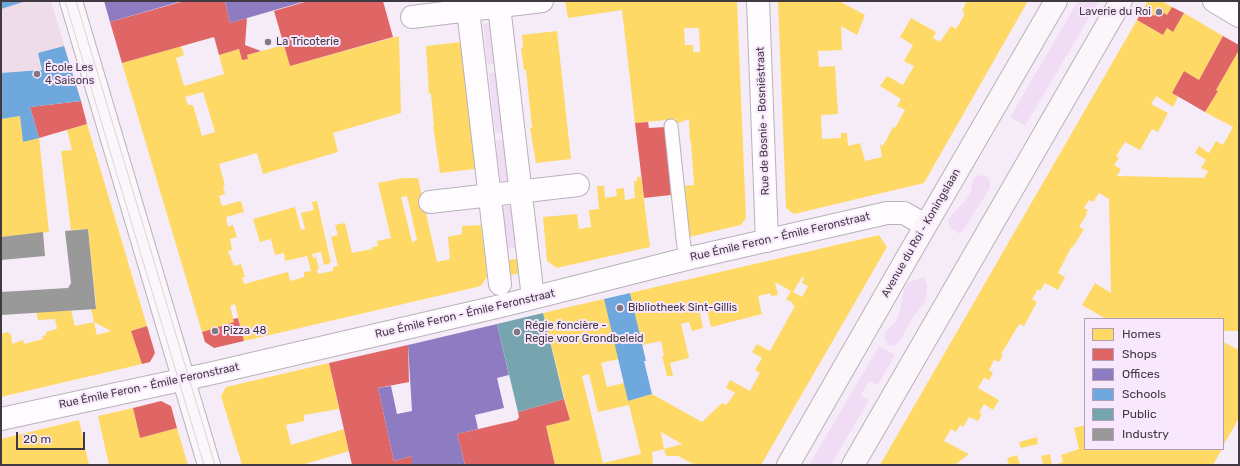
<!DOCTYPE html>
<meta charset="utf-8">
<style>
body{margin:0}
#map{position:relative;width:1240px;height:466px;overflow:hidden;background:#f6ecf8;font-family:Rubik,sans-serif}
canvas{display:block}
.frame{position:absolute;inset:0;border:2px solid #403942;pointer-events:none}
.legend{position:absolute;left:1084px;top:318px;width:140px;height:132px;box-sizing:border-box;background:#f9e7fd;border:1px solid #afa1b2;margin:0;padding:5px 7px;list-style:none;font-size:12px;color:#403942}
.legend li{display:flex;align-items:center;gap:8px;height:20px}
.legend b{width:20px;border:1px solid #afa1b2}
.scale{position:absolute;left:16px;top:432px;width:69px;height:18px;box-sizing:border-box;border:2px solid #403942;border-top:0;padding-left:5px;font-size:12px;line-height:14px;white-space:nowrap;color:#403942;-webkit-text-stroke:3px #f9e7fd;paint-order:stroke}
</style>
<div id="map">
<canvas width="1240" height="466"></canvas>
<div class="frame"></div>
<ul class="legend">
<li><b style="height:11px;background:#ffd966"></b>Homes</li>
<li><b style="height:11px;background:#e06666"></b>Shops</li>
<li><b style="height:11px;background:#8e7cc3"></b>Offices</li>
<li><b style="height:11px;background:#6fa8dc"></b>Schools</li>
<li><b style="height:11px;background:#76a5af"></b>Public</li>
<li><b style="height:11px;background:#999"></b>Industry</li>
</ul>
<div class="scale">20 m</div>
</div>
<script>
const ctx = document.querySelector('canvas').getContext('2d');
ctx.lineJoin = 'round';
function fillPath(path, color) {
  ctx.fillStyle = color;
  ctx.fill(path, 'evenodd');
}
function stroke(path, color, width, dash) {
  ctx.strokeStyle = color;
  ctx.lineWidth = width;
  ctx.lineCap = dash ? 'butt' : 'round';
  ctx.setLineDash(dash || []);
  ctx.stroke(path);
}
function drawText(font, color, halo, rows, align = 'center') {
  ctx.font = font + ' Rubik,sans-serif';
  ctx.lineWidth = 4;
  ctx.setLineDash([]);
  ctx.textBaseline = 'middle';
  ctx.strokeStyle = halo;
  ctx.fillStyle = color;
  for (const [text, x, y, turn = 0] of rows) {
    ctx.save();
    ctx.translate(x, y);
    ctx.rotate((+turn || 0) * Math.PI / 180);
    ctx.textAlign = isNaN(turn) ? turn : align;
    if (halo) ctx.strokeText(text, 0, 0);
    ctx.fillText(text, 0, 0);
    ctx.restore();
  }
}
fillPath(new Path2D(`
 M1,1H51L81,101L1,109Z`), '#eedde9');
fillPath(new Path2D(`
 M1078,1H1099L1025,126L1010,117Z
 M497,22L502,63L487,65L483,24Z
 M503,71L510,132L495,133L489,73Z
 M510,139L515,180L500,181L496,140Z
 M981,175C989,176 991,181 990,188L964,229L961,233H958L949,226L948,220C954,210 964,205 969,195C974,187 969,177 981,175Z
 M518,205L522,247L507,249L501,207Z
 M924,277L927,286L925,302L911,320L900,341L894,346L889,345L884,340C883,328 893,328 897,319C902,309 901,296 906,285L910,282Z
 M879,346L895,355L878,385L869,381L861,395L869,400L831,465H809Z`), '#f0ddf5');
fillPath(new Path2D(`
 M565,1H737L746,218L741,225L689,237L683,186L694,185L691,141H690L689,119L676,124V119L635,123L622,10L568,18ZM684,28H699L700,52H693V45H685Z
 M778,1H839L865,15L857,35L841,26L842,50L818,51L819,67L835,66L838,114L821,115L822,139L841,138V133H847L848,146L860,143L865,161L882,157L880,144L883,146L893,127L895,128L905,110L897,106L901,99L880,86L887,76L903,85L914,66L904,61L913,45L900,37L911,18L936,32L933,38L940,42L951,26L956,29L965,14L963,13L964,11L962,10L966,3L963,1H1028L924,183L794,214L786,208Z
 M1148,1H1162L1172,7L1167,15L1158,9L1154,16L1143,9Z
 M1184,13L1223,36L1199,80L1184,71L1172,93L1178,97L1173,107L1156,96L1151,104L1168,113L1158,132L1152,129L1140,150L1125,142L1116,156L1119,158L1114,165L1121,169L1117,176L1204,178L1208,171L1201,168L1206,160L1195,153L1199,146L1209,153L1216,141L1223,145L1233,127L1205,112L1218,91L1216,90L1239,50V331H1223V319H1106L1082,305L1095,283L1111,293L1109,199L1099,193L1093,202L1089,200L1084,208L1088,210L1086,213L1087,214L1079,227L1084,229L1073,247L1072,246L1058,273L1065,277L1058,290L1045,283L1040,291L1038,289L1032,299L1037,302L1024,326L1020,324L1018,326L1001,354L1003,355L999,362L994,360L989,370L993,373L989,380L984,378L978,388L999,400L993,410L984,404L979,413L982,414L978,421L969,417L963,427L960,425L956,432L951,429L944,441L969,454L955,465H880L1137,20L1163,35L1167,28L1173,32Z
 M557,31L571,159L536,163L530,128H532L526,70H524L521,49L523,46L522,35Z
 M399,36L401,113L333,133L338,152L263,174L257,153L219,164L225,185L223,186L225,194L219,196L222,206L241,201L244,212L226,217L228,227L233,225L237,237L230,239L232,250L228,251L234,266L241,264L245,277H242L244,284L288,272L290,281L304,277V272L311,271L307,256L285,261L284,253L275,255L271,239L260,242L253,219L295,207L301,230L305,229L301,213L314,210L312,202L317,201L331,263L324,265L321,252L312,254L313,258L316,257L319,269H317L318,274L333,271V267L338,266L331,237L338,235L335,225L345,223L352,253L372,249V247L378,246L377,241L391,238L378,183L403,178H418L437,262L450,259L448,237L462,234V226L481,225L487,277L481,286L244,341L235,304L230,306L234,322L202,332L122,63L181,46L184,55L176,58L184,86L224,74L219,55L239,49L242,60L248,59L247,55L284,45L290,66ZM203,92L215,132L202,136L193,105H188L185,97ZM407,196L417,240L412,242L401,197Z
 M461,42L471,134H473L475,155L474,158L475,169L440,173L433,126H434L431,94H429L426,46Z
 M20,116L23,142L39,137L49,232L1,237V119Z
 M87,124L147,326L131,331L142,364L1,397V334L8,332L9,334H11L12,344L23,340L24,344L43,339L42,336L46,335V332L57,329L55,319L38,320L36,312L71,310L75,326L94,322L91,309H96V304L88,229L71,230L61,151L72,150L67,130ZM94,322L111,331L97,335Z
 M637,177H641L650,247L557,268L547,261L543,217L577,214L579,229L591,227L589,210L599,209L597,186H604L605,198L617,196L616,189L624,188L625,200L635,198L634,181H637Z
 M879,235L887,247L761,465H695L678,456H666L664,449L652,452L653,465H555L546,426L570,420L543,313L604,299L619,359L601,363L607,387L624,383L628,401L652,394L702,422L722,403L726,405L735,393L726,388L730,380L750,391L760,373L755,370L762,358L752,352L757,344L770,351L795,306L792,304L793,303L786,299L791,291L775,282L778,295L771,296L770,293L758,296L762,314L711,327L707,311L700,313L703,328L692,331L689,322L681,324L689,358L670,363L673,376H667L662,356H664L661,341L642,345L630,293ZM802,277L804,278L802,283L808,286L802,297L793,292ZM589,374L598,412L629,405L641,454L603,463L582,376ZM661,432L682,444L664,449Z
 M524,258L525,273L509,275L508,260Z
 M1223,342L1239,350V418L1223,446Z
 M329,363L339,409L304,415V421L286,425L291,445L344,429L349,451L302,465H242L221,396L226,387Z
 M133,408L140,438L177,428L188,465H109L98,416Z
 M79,420L89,465H1V439Z
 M1085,425V449H1222L1213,465H1053L1063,462L1061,455L1079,449L1074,428Z
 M1037,437L1038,444L1021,448L1019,442Z
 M1050,454L1052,465H1039L1043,463L1041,456Z
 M1017,455L1020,465H1009L1007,458Z`), '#ffd966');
fillPath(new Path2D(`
 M184,1H225L230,23L247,18L245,45L261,51L247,55L248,59L242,60L239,49L219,55L214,37L122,63L110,22Z
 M308,1H383L393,37L290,66L274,11Z
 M1172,7L1184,13L1173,32L1167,28L1163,35L1137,20L1143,9L1154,16L1158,9L1167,15Z
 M1223,36L1239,45V50L1216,90L1218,91L1205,112L1172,93L1184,71L1199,80Z
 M81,101L87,124L39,138L30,107Z
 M648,122L649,128L665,127L671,195L644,198L635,123Z
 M238,318L244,341L214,348L205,342L202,332L234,322L233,319Z
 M147,326L155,353L150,362L142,364L131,331Z
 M408,345L409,382L378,388L394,461L412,456V465H352L329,363Z
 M564,399L570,420L546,426L555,465H465L457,434L517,420L519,417L518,412Z
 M161,401L171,406L177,428L140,438L133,408Z`), '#e06666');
fillPath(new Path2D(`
 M104,1H182L110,22Z
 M225,1H306L230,23Z
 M497,324L509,375L497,378L504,408L475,415L478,429L457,434L465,465H412V456L394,461L378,388L391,386L397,414L412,411L408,345Z`), '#8e7cc3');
fillPath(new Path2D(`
 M1,1H26L1,9Z
 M64,46L81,101L30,107L39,138L23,142L20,116L1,119V73L42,70L38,53Z
 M630,293L646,361H644L652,394L628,401L604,299Z`), '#6fa8dc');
fillPath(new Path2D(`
 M543,313L564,399L518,412L497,324Z`), '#76a5af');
fillPath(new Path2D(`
 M88,229L96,309L1,315V292L68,288L71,283L65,231Z
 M43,232L45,256L1,260V237Z`), '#999');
const lane = new Path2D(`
 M671,126L683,239L686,259`);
const street = new Path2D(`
 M467,1L500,284
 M758,1L767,241
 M1214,1L1239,16
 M499,6L533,298
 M412,17L542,1
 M430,202L578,185
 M1,419L213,373L505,305L686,259L887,213H904L925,225`);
const secondary = new Path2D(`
 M71,1L209,465
 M788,465L908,256L1056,1
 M853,465L1121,1`);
stroke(lane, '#b8b1ba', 15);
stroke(street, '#b8b1ba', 24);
stroke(secondary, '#b8b1ba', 24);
stroke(lane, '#fefcfe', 13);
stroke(street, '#fefcfe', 22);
stroke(secondary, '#fbf6f9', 22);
stroke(new Path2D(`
 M65,1L204,465
 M76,1L215,465`), '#d9d6d9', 1);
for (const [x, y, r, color] of [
 [1159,12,4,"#807882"],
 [268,42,4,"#807882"],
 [37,74,4,"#807882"],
 [620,308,4,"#807882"],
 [215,331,4,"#807882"],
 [517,332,4,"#807882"]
]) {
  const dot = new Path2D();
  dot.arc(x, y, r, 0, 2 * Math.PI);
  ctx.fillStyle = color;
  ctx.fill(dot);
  stroke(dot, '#f9e7fd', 1.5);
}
drawText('11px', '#403942', '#f9e7fd', [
 ["Laverie du Roi",1151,12,"right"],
 ["La Tricoterie",276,42],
 ["École Les",45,68],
 ["4 Saisons",45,81],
 ["Bibliotheek Sint-Gillis",628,308],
 ["Régie foncière -",525,326],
 ["Regie voor Grondbeleid",525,339],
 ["Pizza 48",223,331]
], 'left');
drawText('11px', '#403942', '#f9e7fd', [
 ["Rue de Bosnie - Bosniëstraat",763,121,-92],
 ["Avenue du Roi - Koningslaan",921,233,-60],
 ["Rue Émile Feron - Émile Feronstraat",780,237,-13],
 ["Rue Émile Feron - Émile Feronstraat",465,314,-13],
 ["Rue Émile Feron - Émile Feronstraat",149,386,-12]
]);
</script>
